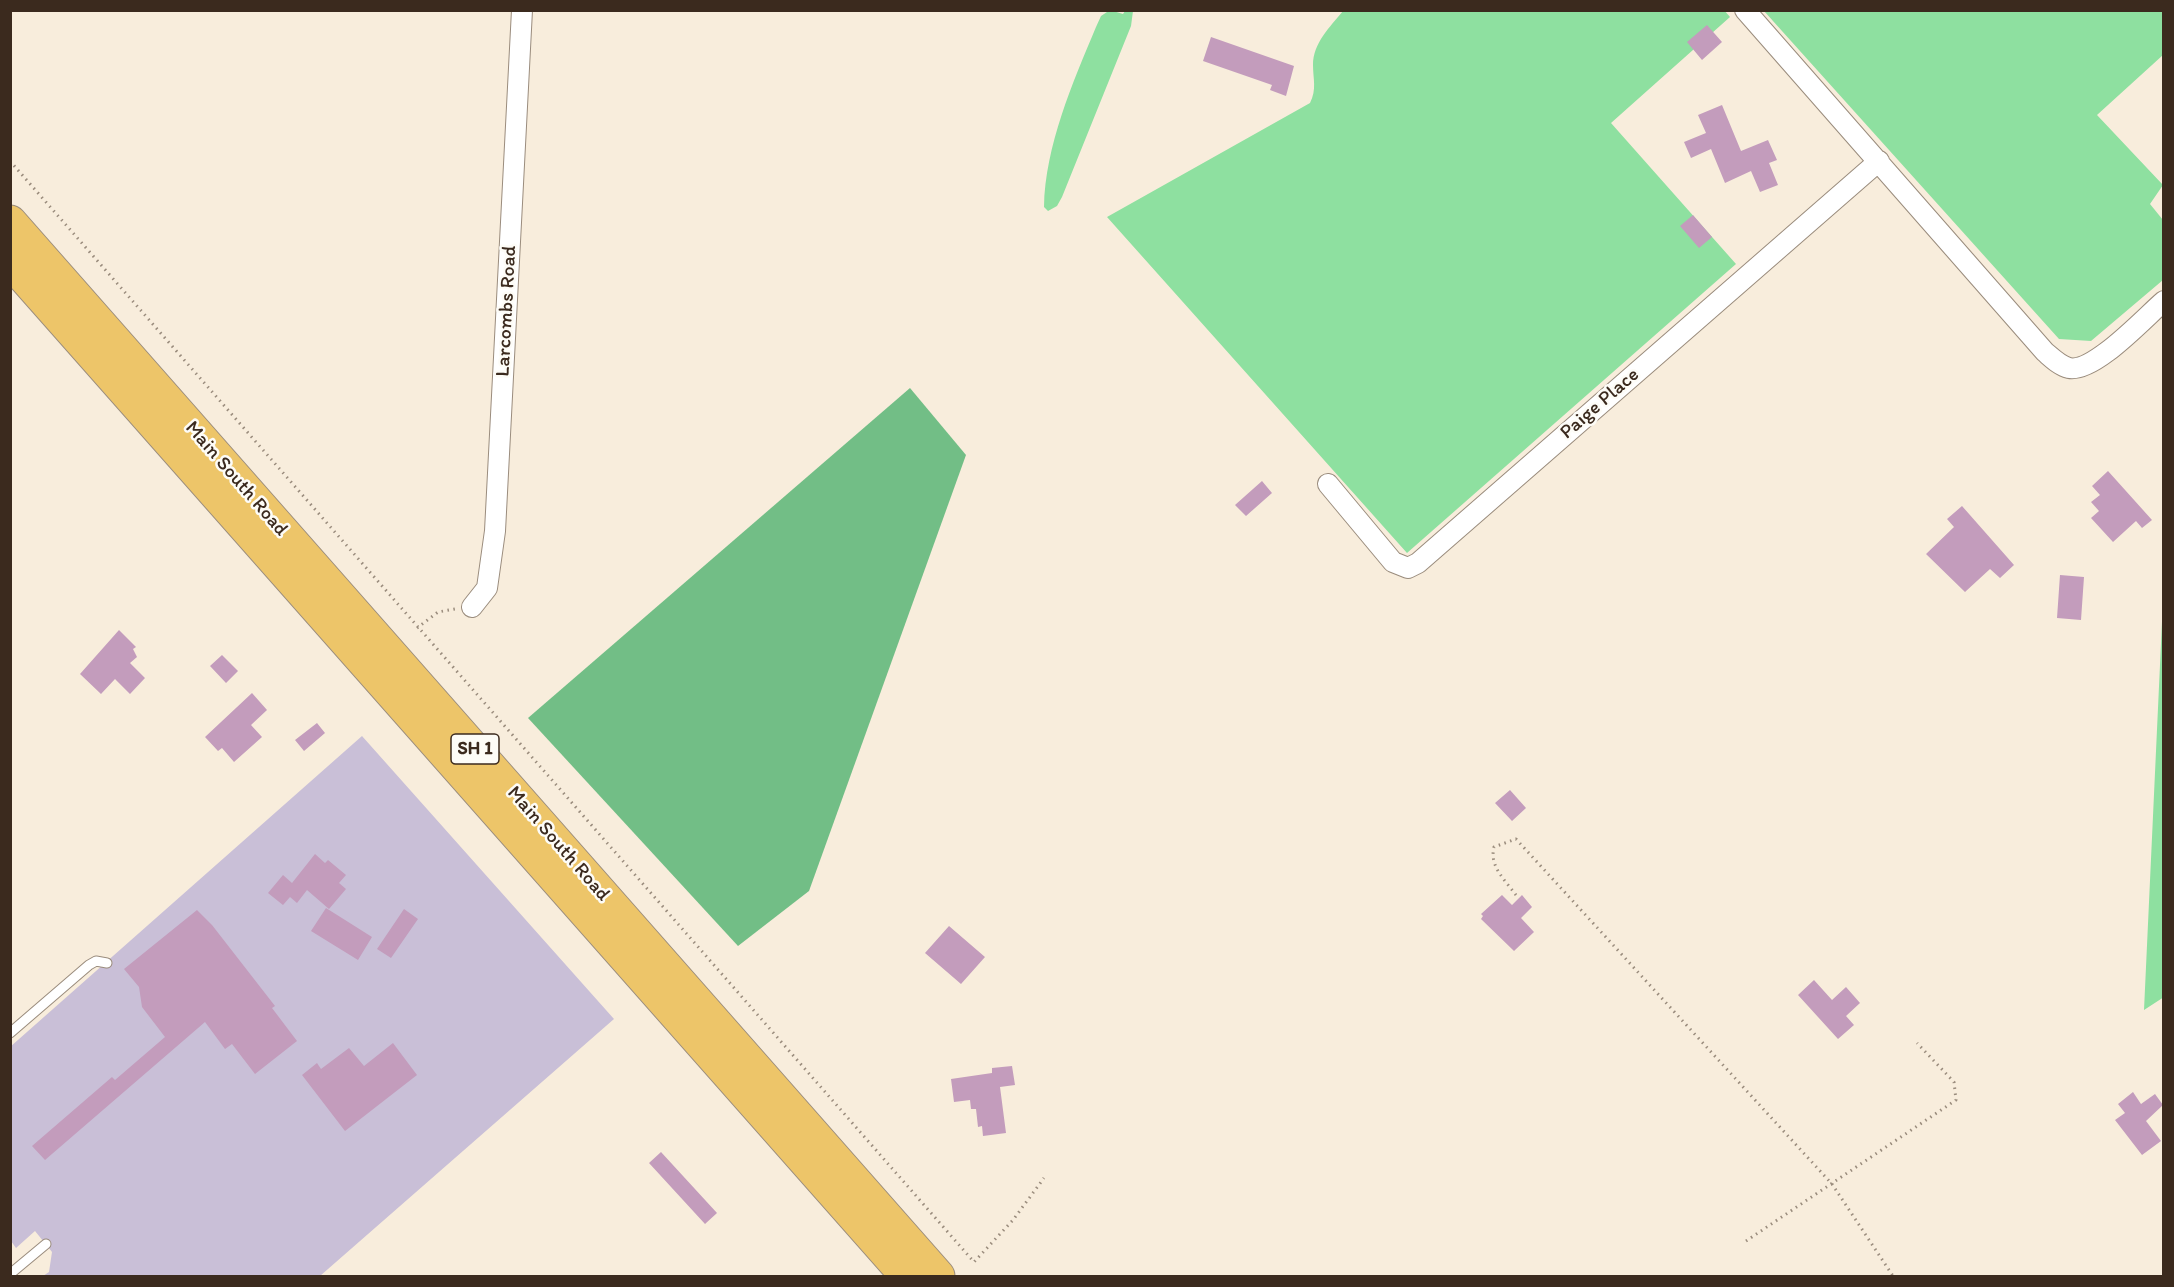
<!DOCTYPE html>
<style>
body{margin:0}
#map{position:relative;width:2174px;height:1287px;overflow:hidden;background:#f8eddc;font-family:Itim,sans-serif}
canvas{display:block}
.frame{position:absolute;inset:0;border:12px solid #3b2a1e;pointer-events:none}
</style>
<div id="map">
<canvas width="2174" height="1287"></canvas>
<div class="frame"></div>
</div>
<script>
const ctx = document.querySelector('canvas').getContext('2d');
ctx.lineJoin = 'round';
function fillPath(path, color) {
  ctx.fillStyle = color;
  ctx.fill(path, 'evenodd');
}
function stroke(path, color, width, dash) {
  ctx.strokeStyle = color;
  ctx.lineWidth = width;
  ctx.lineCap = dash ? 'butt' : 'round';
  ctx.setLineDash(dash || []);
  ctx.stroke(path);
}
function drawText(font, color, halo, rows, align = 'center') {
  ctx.font = font + ' Itim,sans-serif';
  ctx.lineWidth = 5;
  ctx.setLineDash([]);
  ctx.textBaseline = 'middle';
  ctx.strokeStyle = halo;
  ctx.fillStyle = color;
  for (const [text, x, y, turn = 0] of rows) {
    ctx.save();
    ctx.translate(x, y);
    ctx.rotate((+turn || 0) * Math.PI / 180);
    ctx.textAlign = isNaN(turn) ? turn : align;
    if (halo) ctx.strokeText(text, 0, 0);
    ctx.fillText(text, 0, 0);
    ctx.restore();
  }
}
fillPath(new Path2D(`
 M362,736L614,1019L320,1276H43L49,1272L52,1252L35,1231L16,1248L11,1241L10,1047Z`), '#c9bfd7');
fillPath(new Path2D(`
 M1110,10L1123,14L1125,11H1133L1131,26L1062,197L1057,206L1048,211L1044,207C1045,146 1073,82 1096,27L1101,16Z
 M1724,10L1730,17L1611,123L1736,264L1407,553L1107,217L1310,103C1317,89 1313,79 1313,65C1313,43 1330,27 1343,11Z
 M1764,11H2163V55L2097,115L2163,185L2150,204L2163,220V280L2091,341L2059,339Z
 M2163,600L2164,997L2144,1010Z`), '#8ee0a0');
fillPath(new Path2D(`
 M910,388L966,455L809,891L738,946L528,718Z`), '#72be86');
fillPath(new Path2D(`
 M1707,25L1722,42L1702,60L1687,42Z
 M1211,37L1294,66L1286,96L1270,90L1272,85L1203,61Z
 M1722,105L1741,151L1768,140L1777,160L1769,163L1778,185L1760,192L1751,171L1725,183L1711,149L1691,158L1684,142L1706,133L1698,115Z
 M1693,215L1712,237L1699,248L1680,226Z
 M2108,471L2152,520L2142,528L2136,521L2113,542L2091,518L2099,511L2091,502L2100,495L2092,486Z
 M1262,481L1272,493L1246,516L1235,505Z
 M1962,506L2014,565L2000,578L1990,569L1965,592L1926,554L1954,527L1947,519Z
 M2060,575L2084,577L2081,620L2057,618Z
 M119,630L136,647L133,649L137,657L130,663L145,678L130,694L115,679L101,694L80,674Z
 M222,655L238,671L226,683L210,666Z
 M252,693L267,710L251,725L262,737L234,762L222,748L218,751L205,737Z
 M317,723L325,733L304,751L295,740Z
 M1510,790L1526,808L1512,821L1495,803Z
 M315,854L325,863L328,860L346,875L339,883L346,889L329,909L307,890L297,903L290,897L283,905L268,893L283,875L292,883Z
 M1502,895L1512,905L1522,895L1532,907L1521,918L1534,932L1514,951L1481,919L1483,916L1481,914Z
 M326,908L372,937L358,960L311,931Z
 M404,909L418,919L391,958L377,949Z
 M197,910L212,925L275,1006L272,1008L297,1041L255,1074L232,1044L225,1049L205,1022L45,1160L32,1146L112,1077L115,1080L165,1037L142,1007L139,987L124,969Z
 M949,926L985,957L961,984L925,953Z
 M1814,980L1832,1000L1846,987L1860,1003L1846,1016L1854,1025L1838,1039L1798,995Z
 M393,1043L417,1075L345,1131L302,1075L317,1063L321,1069L349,1048L364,1066Z
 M1012,1066L1015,1085L1000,1087L1006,1133L983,1136L982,1126L978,1127L976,1109H971L970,1100L954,1102L951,1079L992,1073V1068Z
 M2133,1092L2141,1104L2155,1094L2163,1105L2146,1121L2161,1141L2142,1155L2115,1120L2125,1113L2118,1104Z
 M661,1152L717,1213L705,1224L649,1163Z`), '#c39cbc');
const service = new Path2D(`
 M10,1033L89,965L96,961L107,963
 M10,1274L46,1244`);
const minor = new Path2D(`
 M1745,10L2045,352C2052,358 2060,366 2069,368C2094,373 2144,318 2164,301
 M1328,484L1393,562L1408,568L1418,563L1879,161
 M472,607L487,588L495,531L522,10`);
const motorway = new Path2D(`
 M10,222L938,1276
 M10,261L907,1276`);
stroke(service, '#9a8c7d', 11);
stroke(minor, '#9a8c7d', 22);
stroke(motorway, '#9a8c7d', 35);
stroke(new Path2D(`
 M10,161L974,1262L1013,1220L1044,1178
 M417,628L438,612L455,609
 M1516,895C1505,880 1489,866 1494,847L1516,839L1832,1184L1893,1276
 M1746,1241L1956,1100L1954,1082L1917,1043`), '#9a8c7d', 3, [1.5, 4.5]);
stroke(service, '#fff', 9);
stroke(minor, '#fff', 20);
stroke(motorway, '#edc569', 33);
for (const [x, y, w] of [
 [475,749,48]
]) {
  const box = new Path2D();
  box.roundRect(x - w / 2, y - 15, w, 30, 4.5);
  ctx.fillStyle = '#fdfcf7';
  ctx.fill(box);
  stroke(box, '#3b2a1e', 1.5);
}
drawText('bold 18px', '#3b2a1e', null, [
 ["SH 1",475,749]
]);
drawText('20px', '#3b2a1e', '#fdfcf7', [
 ["Larcombs Road",507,311,-87],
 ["Paige Place",1600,404,-41],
 ["Main South Road",236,479,49],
 ["Main South Road",558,844,49]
]);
</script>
